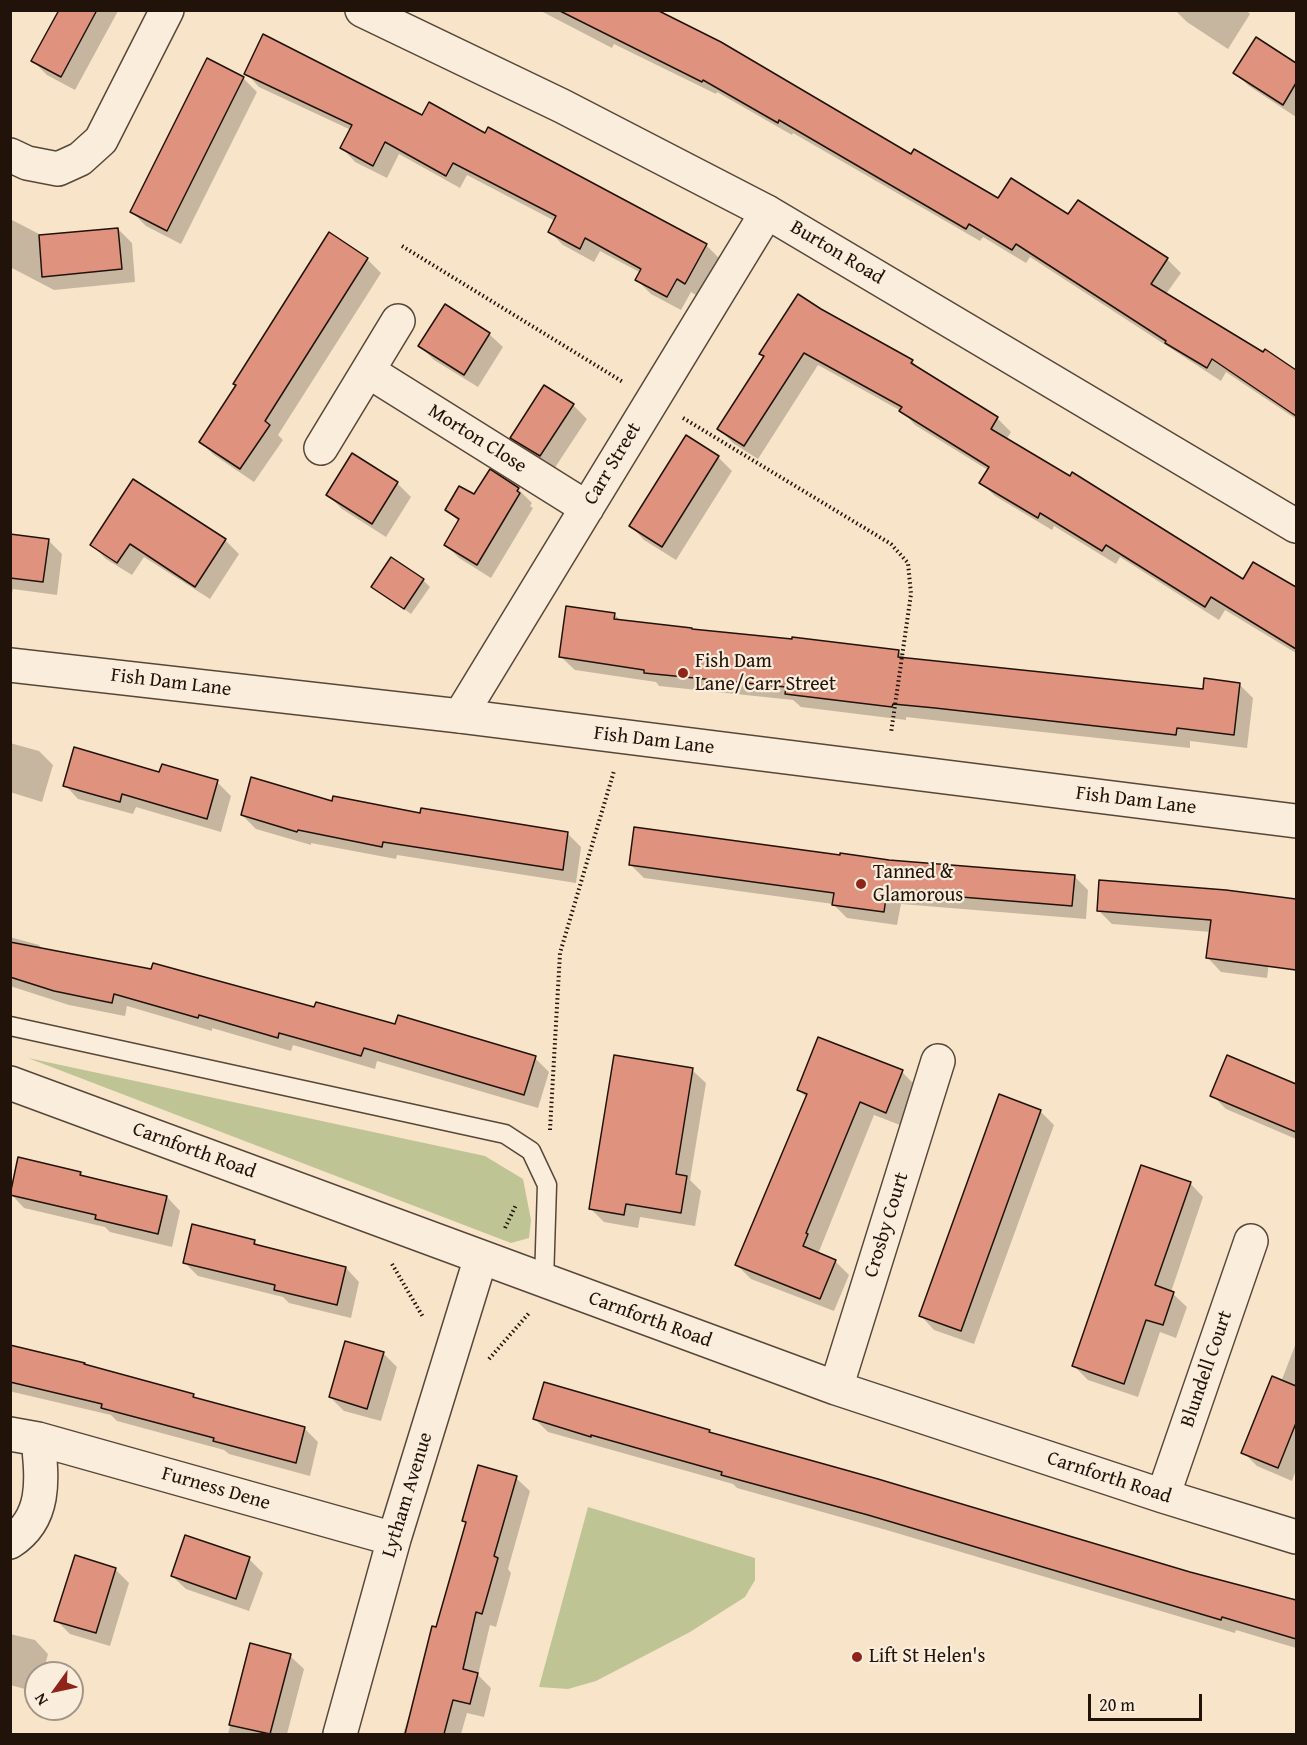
<!DOCTYPE html>
<style>
body{margin:0}
#map{position:relative;width:1307px;height:1745px;overflow:hidden;background:#f8e4c9;font-family:"Gentium Book Plus",serif}
canvas{display:block}
.frame{position:absolute;inset:0;border:12px solid #21130a;pointer-events:none}
.north{position:absolute;left:24px;top:1661px;width:60px;height:60px;box-sizing:border-box;background:#faeddc;border:2px solid #a39688;border-radius:50%;rotate:237deg;font-size:16px;font-weight:700;line-height:24px;text-align:center;color:#21130a}
.north::after{content:'';display:block;margin:auto;width:21px;height:27px;background:#8f2418;clip-path:polygon(50% 0,100% 100%,50% 72%,0 100%)}
.scale{position:absolute;left:1088px;top:1694px;width:114px;height:27px;box-sizing:border-box;border:3px solid #21130a;border-top:0;padding-left:8px;font-size:18px;line-height:21px;white-space:nowrap;color:#21130a;-webkit-text-stroke:4px #faeddc;paint-order:stroke}
</style>
<div id="map">
<canvas width="1307" height="1745"></canvas>
<div class="frame"></div>
<div class="north">N</div>
<div class="scale">20 m</div>
</div>
<script>
const ctx = document.querySelector('canvas').getContext('2d');
ctx.lineJoin = 'round';
function fillPath(path, color) {
  ctx.fillStyle = color;
  ctx.fill(path, 'evenodd');
}
function stroke(path, color, width, dash) {
  ctx.strokeStyle = color;
  ctx.lineWidth = width;
  ctx.lineCap = dash ? 'butt' : 'round';
  ctx.setLineDash(dash || []);
  ctx.stroke(path);
}
function drawText(font, color, halo, rows, align = 'center') {
  ctx.font = font + ' "Gentium Book Plus",serif';
  ctx.lineWidth = 4.5;
  ctx.setLineDash([]);
  ctx.textBaseline = 'middle';
  ctx.strokeStyle = halo;
  ctx.fillStyle = color;
  for (const [text, x, y, turn = 0] of rows) {
    ctx.save();
    ctx.translate(x, y);
    ctx.rotate((+turn || 0) * Math.PI / 180);
    ctx.textAlign = isNaN(turn) ? turn : align;
    if (halo) ctx.strokeText(text, 0, 0);
    ctx.fillText(text, 0, 0);
    ctx.restore();
  }
}
fillPath(new Path2D(`
 M28,1058L485,1156L523,1179L531,1220L529,1238L511,1243Z
 M588,1507L755,1558V1580L745,1597L690,1632L596,1681L568,1689L539,1687Z`), '#bfc495');
fillPath(new Path2D(`
 M61,10L118,11L75,90L47,75L33,61Z
 M539,10H654L912,156L999,201L1069,216L1167,259L1181,273L1166,294L1264,354L1266,351L1296,372V419L1226,372L1221,381L1030,257L1026,263L983,237L980,241L793,133L792,135L717,92L716,94L614,44L612,48Z
 M1175,10H1246L1250,14L1228,49L1187,22Z
 M1256,39L1296,64V117L1249,86L1235,72Z
 M246,73L486,135L706,245L720,259L699,297L691,292L681,310L651,294L637,280L641,273L600,251L594,262L563,245L549,231L555,221L467,175L460,188L399,154L387,178L355,162L342,148L351,130L259,87Z
 M243,78L257,92L181,244L146,226L132,212Z
 M10,219L43,236L118,229L132,243L135,282L54,290L10,267Z
 M329,234L367,259L381,273L278,435L283,440L254,482L214,455L201,442L237,386Z
 M798,296L912,361L921,370L997,418L1011,432L1006,440L1243,581L1254,564L1296,589V653L1225,610L1219,620L1120,557L1116,564L1054,526L1052,530L995,496L981,483L988,470L915,425L903,412L818,365L758,459L733,443L719,429L765,357L761,353Z
 M489,334L503,347L478,387L434,360L420,346Z
 M573,405L587,419L554,469L526,451L512,437Z
 M686,437L718,457L732,471L676,560L644,540L631,526Z
 M353,456L397,483L411,497L386,537L342,509L328,495Z
 M133,481L225,540L239,554L210,599L144,557L132,575L106,559L92,545Z
 M518,489L532,503L530,506L533,508L491,578L459,558L446,545L459,522L447,510L474,496Z
 M10,535L48,540L62,554L57,595L13,589L10,600Z
 M423,580L430,587L411,614L373,586Z
 M615,615L621,621L898,651L906,659L1204,691L1239,684L1253,698L1247,748L1190,741V748L950,722L906,717V720L801,707L793,700L659,686L656,682L575,670L561,657Z
 M10,743L39,751L53,765L42,802L10,792Z
 M160,774L217,782L231,796L221,832L136,807L133,814L78,799L65,785Z
 M333,803L567,833L581,847L576,883L397,855L396,859L311,843V845L256,829L242,815Z
 M889,862L1074,876L1088,890L1086,919L901,904L897,925L847,918L833,904L644,878L630,864Z
 M1098,910H1276L1267,978L1221,972L1208,958L1211,932L1112,924Z
 M10,937L39,945L43,950L535,1058L549,1072L538,1108L377,1061L375,1069L293,1045L291,1051L212,1028V1031L127,1006L125,1016L69,1005L10,986Z
 M1228,1057L1296,1086V1139L1226,1109L1212,1095Z
 M692,1070L706,1083L690,1180L701,1191L695,1226L640,1217L638,1228L604,1222L590,1208Z
 M902,1072L916,1086L900,1125L874,1115L818,1254L835,1261L849,1275L834,1311L751,1279L737,1265L807,1098L799,1090Z
 M1040,1111L1054,1125L974,1344L934,1330L921,1316Z
 M80,1173L85,1178L167,1197L180,1211L172,1247L110,1232L105,1227L24,1208L11,1194Z
 M1190,1183L1203,1197L1171,1292L1187,1307L1176,1338L1160,1332L1138,1397L1088,1380L1074,1366Z
 M254,1241L261,1248L346,1268L359,1282L351,1318L289,1303L283,1297L198,1276L184,1262Z
 M1296,1343V1470L1292,1481L1257,1466L1243,1452L1281,1382Z
 M10,1346L193,1395L197,1399L305,1429L318,1442L310,1476L229,1454L224,1450L117,1421L111,1415L13,1392L10,1389Z
 M383,1353L397,1367L381,1421L344,1411L330,1397Z
 M535,1419L709,1431L713,1435L1189,1573L1296,1602V1648L1236,1630L1235,1633L883,1529L737,1488L733,1484L548,1432Z
 M516,1478L530,1491L508,1569L511,1573L496,1627L490,1625L478,1675L491,1688L484,1717L467,1713L461,1734H403L437,1629L467,1524L464,1521Z
 M249,1559L263,1573L249,1611L186,1589L172,1576Z
 M115,1569L129,1583L110,1646L70,1634L56,1620Z
 M10,1634L35,1640L48,1654L43,1673H36V1692L10,1685Z
 M251,1645L290,1656L304,1669L287,1734H228Z`), '#0003');
const building = new Path2D(`
 M59,10H97L61,77L31,61Z
 M558,10H657L721,42L911,154L914,149L998,198L1011,178L1068,214L1078,200L1168,258L1151,284L1263,352L1265,349L1296,370V416L1212,359L1207,368L1165,343L1166,341L1016,244L1012,250L969,224L966,229L779,120L778,123L703,80L702,82Z
 M263,34L422,115L429,102L485,133L488,127L707,244L685,284L677,279L667,297L635,280L641,269L585,238L580,249L548,232L556,216L453,163L446,176L385,142L373,166L340,148L352,125L244,74Z
 M1256,37L1296,63V83L1283,105L1233,73Z
 M207,58L244,77L167,231L130,212Z
 M118,228L122,269L42,277L39,235Z
 M329,232L368,258L265,421L270,425L240,469L199,442L236,385L233,384Z
 M798,294L821,309L913,360L911,363L998,417L991,429L1070,476L1072,472L1243,579L1253,562L1296,587V649L1211,597L1205,607L1106,545L1102,551L1040,513L1038,518L979,483L989,467L899,411L902,407L804,353L744,446L717,429L764,356L759,354Z
 M445,304L490,333L464,375L418,346Z
 M544,385L574,404L540,456L510,438Z
 M686,435L719,456L662,547L629,526Z
 M352,453L398,482L372,524L326,495Z
 M490,469L519,488L517,491L520,493L477,565L444,545L459,519L445,510L459,486L474,494Z
 M133,479L226,539L195,587L130,544L117,563L90,545Z
 M10,534L49,539L43,582L10,578Z
 M391,557L424,579L404,609L371,587Z
 M566,606L615,613L614,619L692,628V629L792,639V637L899,650L898,657L1203,689L1204,678L1240,683L1234,735L1177,728L1176,735L935,708L893,704L892,707L785,694L786,687L644,673V670L559,657Z
 M74,747L159,772L162,764L218,780L207,819L122,794L120,802L63,786Z
 M251,777L332,801L333,796L420,813L421,808L568,832L563,870L383,842L382,847L298,830L297,832L241,815Z
 M634,827L840,855V853L889,860L1075,875L1072,906L887,891L884,912L832,905L834,893L629,865Z
 M1099,880L1226,890L1296,899V970L1206,958L1211,920L1097,911Z
 M10,942L151,969L153,963L314,1007L316,1002L395,1024L398,1015L536,1056L524,1095L364,1048L361,1056L279,1033L278,1038L199,1015L198,1018L114,994L112,1003L54,991L10,977Z
 M818,1037L903,1070L886,1113L860,1102L806,1233L808,1234L803,1246L836,1260L820,1299L735,1265L807,1094L797,1090Z
 M614,1055L693,1068L676,1174L687,1176L681,1213L626,1204L624,1215L589,1209Z
 M1227,1055L1296,1084V1132L1210,1096Z
 M999,1094L1041,1110L961,1331L919,1316Z
 M18,1157L81,1172L80,1175L167,1196L158,1234L95,1219L96,1215L10,1195Z
 M1141,1165L1191,1182L1155,1285L1174,1292L1163,1325L1146,1320L1124,1384L1072,1366Z
 M192,1224L255,1240L254,1244L346,1267L337,1305L274,1290L275,1285L183,1263Z
 M345,1341L384,1352L367,1409L329,1397Z
 M10,1345L85,1363L84,1364L194,1394L193,1397L305,1427L296,1463L213,1441L214,1438L101,1408L102,1404L10,1382Z
 M1272,1376L1296,1386V1423L1278,1468L1241,1453Z
 M544,1382L710,1430L709,1432L878,1479L1190,1572L1296,1600V1639L1222,1617L1221,1620L868,1515L721,1475L722,1472L658,1454L591,1435V1437L533,1419Z
 M478,1465L517,1476L494,1556L498,1558L482,1614L476,1612L463,1669L478,1673L470,1704L453,1700L444,1734H405L432,1626L436,1627L466,1522L462,1521Z
 M185,1535L250,1557L236,1599L171,1576Z
 M75,1555L116,1568L96,1633L54,1621Z
 M250,1643L291,1654L270,1734L229,1725Z`);
fillPath(building, '#df937e');
stroke(building, '#21130a', 1.5);
const service = new Path2D(`
 M10,1026L505,1134L531,1151L547,1185L544,1281`);
const minor = new Path2D(`
 M10,155L27,163L58,169L80,159L101,140L167,10
 M368,371L587,508
 M321,448L398,321
 M460,716L767,212
 M10,1083L836,1388L1163,1496L1296,1537
 M836,1388L938,1061
 M10,1434L38,1439L394,1539
 M1163,1496L1251,1241
 M10,1542C47,1518 42,1478 38,1439
 M340,1734L394,1539L481,1257`);
const tertiary = new Path2D(`
 M362,10L562,106L767,212L1296,526
 M10,665L460,716L1296,821`);
stroke(service, '#57473a', 21);
stroke(minor, '#57473a', 36);
stroke(tertiary, '#57473a', 36);
stroke(new Path2D(`
 M402,246L623,382
 M683,418L891,544L908,563L911,594L891,733
 M550,1130L560,953L614,771
 M505,1228L516,1205
 M392,1264L423,1317
 M489,1359L530,1312`), '#21130a', 4, [1.5, 3]);
stroke(service, '#faeddc', 18);
stroke(minor, '#faeddc', 33);
stroke(tertiary, '#faeddc', 33);
for (const [x, y, r, color] of [
 [683,673,6,"#8f2418"],
 [861,884,6,"#8f2418"],
 [857,1657,6,"#8f2418"]
]) {
  const dot = new Path2D();
  dot.arc(x, y, r, 0, 2 * Math.PI);
  ctx.fillStyle = color;
  ctx.fill(dot);
  stroke(dot, '#faeddc', 2);
}
drawText('20px', '#21130a', '#faeddc', [
 ["Burton Road",837,253,31],
 ["Morton Close",477,439,32],
 ["Carr Street",613,464,-59],
 ["Fish Dam Lane",171,683,7],
 ["Fish Dam Lane",654,741,7],
 ["Fish Dam Lane",1136,801,7],
 ["Carnforth Road",194,1151,20],
 ["Crosby Court",887,1225,-73],
 ["Carnforth Road",650,1320,20],
 ["Blundell Court",1207,1369,-71],
 ["Carnforth Road",1109,1478,18],
 ["Furness Dene",216,1489,16],
 ["Lytham Avenue",408,1495,-73]
]);
drawText('20px', '#21130a', '#faeddc', [
 ["Fish Dam",695,662],
 ["Lane/Carr Street",695,685],
 ["Tanned &",873,873],
 ["Glamorous",873,896],
 ["Lift St Helen's",869,1657]
], 'left');
</script>
